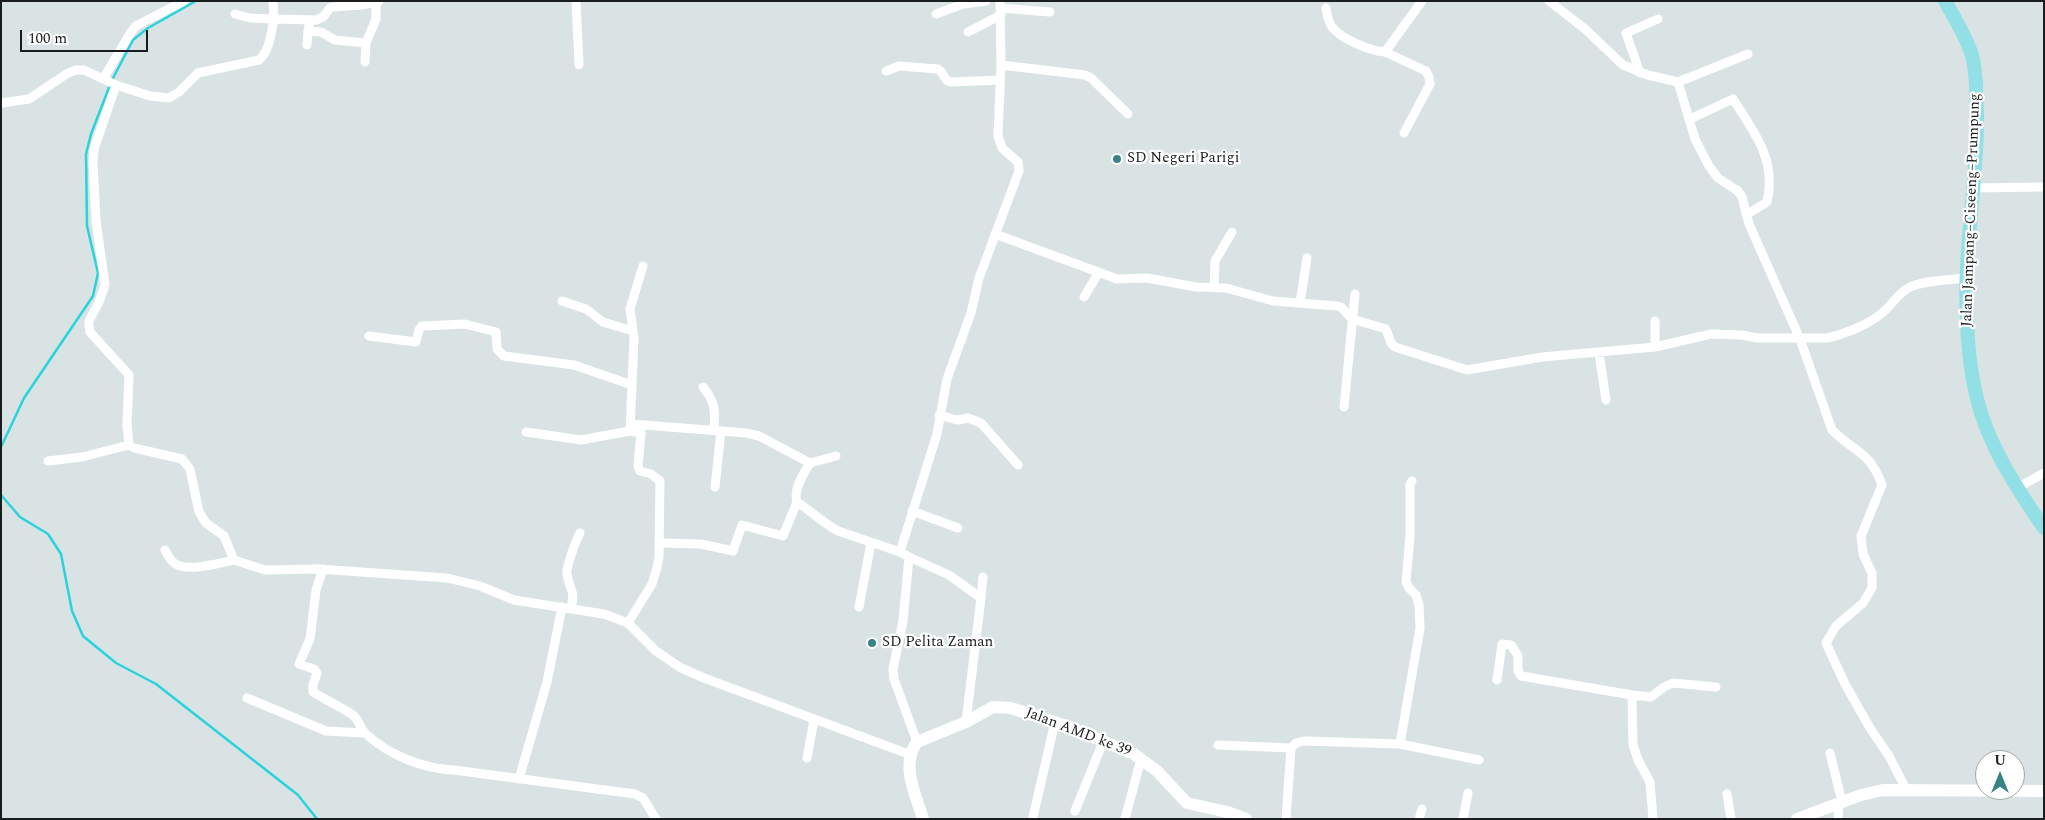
<!DOCTYPE html>
<meta charset="utf-8">
<style>
body{margin:0}
#map{position:relative;width:2045px;height:820px;overflow:hidden;background:#dae3e4;font-family:Spectral,serif}
canvas{display:block}
.frame{position:absolute;inset:0;border:2px solid #1a1d1d;pointer-events:none}
.north{position:absolute;left:1975px;top:750px;width:50px;height:50px;box-sizing:border-box;background:#fff;border:1px solid #a3a5a5;border-radius:50%;rotate:0deg;font-size:14px;font-weight:700;line-height:20px;text-align:center;color:#1a1d1d}
.north::after{content:'';display:block;margin:auto;width:18px;height:22px;background:#398286;clip-path:polygon(50% 0,100% 100%,50% 72%,0 100%)}
.scale{position:absolute;left:20px;top:30px;width:128px;height:22px;box-sizing:border-box;border:2px solid #1a1d1d;border-top:0;padding-left:6px;font-size:15px;line-height:18px;white-space:nowrap;color:#1a1d1d;-webkit-text-stroke:4px #fff;paint-order:stroke}
</style>
<div id="map">
<canvas width="2045" height="820"></canvas>
<div class="frame"></div>
<div class="north">U</div>
<div class="scale">100 m</div>
</div>
<script>
const ctx = document.querySelector('canvas').getContext('2d');
ctx.lineJoin = 'round';
function stroke(path, color, width, dash) {
  ctx.strokeStyle = color;
  ctx.lineWidth = width;
  ctx.lineCap = dash ? 'butt' : 'round';
  ctx.setLineDash(dash || []);
  ctx.stroke(path);
}
function drawText(font, color, halo, rows, align = 'center') {
  ctx.font = font + ' Spectral,serif';
  ctx.lineWidth = 4.5;
  ctx.setLineDash([]);
  ctx.textBaseline = 'middle';
  ctx.strokeStyle = halo;
  ctx.fillStyle = color;
  for (const [text, x, y, turn = 0] of rows) {
    ctx.save();
    ctx.translate(x, y);
    ctx.rotate((+turn || 0) * Math.PI / 180);
    ctx.textAlign = isNaN(turn) ? turn : align;
    if (halo) ctx.strokeText(text, 0, 0);
    ctx.fillText(text, 0, 0);
    ctx.restore();
  }
}
stroke(new Path2D(`
 M112,80L133,40L148,28L196,1
 M1,447L24,398L93,296L98,273L87,226L86,154L91,134L110,85
 M1,495L20,517L48,534L61,554L72,611L83,636L116,663L156,684L298,795L317,819`), '#29d3dd', 2.5);
stroke(new Path2D(`
 M576,1L579,65
 M1549,1L1585,29L1623,65L1648,75L1678,82L1695,139L1709,166L1718,178L1738,191L1742,197L1749,224L1800,339L1832,430C1855,453 1870,451 1882,485L1861,536L1863,554L1872,573V588L1863,603L1836,626L1826,643L1845,684L1870,728L1889,756L1907,791
 M1000,8L1050,12
 M1326,8C1327,14 1328,22 1332,27C1341,39 1370,51 1385,52
 M235,14L250,18L274,19L273,1
 M936,14L963,4L986,1
 M310,20L308,31L321,32L335,40L366,43
 M968,32L1001,15
 M307,45L308,31
 M365,62L366,43L376,19V3
 M1001,65L1085,75L1091,78L1128,114
 M886,71L899,66L938,69C944,72 943,80 950,82L1000,80
 M1640,73L1626,33L1658,19
 M103,79L131,32L136,26L184,1
 M1678,82L1748,54
 M116,85L94,149L93,161L96,221L105,285L99,302L89,321V326L90,332L129,375L127,425L129,445L134,448L182,459L190,469L199,512L206,523L224,536L234,560L265,570L318,569L447,578L480,586L514,600L604,614L628,623L656,651L681,668L704,678L911,755
 M1,103L29,99L68,73L76,70H84L116,85L150,96L169,98L179,92L198,73L259,60C270,50 271,33 274,19L316,20L323,17L330,8L333,7L362,5L379,1
 M1690,119L1733,99C1754,132 1777,160 1767,202L1746,215
 M1404,133L1430,84L1429,77L1426,71L1385,52L1422,1
 M1973,188L2044,187
 M995,234L1117,279L1147,278L1196,287L1226,288L1273,301L1337,306L1341,307L1352,319L1386,329L1391,343L1395,347L1467,370L1542,357L1655,347L1711,334L1742,335L1757,338H1827C1842,335 1870,324 1882,313C1892,305 1898,293 1910,287C1927,280 1949,280 1967,278
 M1214,288L1215,261L1232,232
 M1084,297L1099,272
 M562,301L586,309L603,322L633,331
 M1300,303L1307,258
 M1655,321V347
 M369,336L416,342L419,330L422,326L465,324L496,332L497,349L504,356L574,365L632,385
 M1599,353L1606,400
 M703,387C716,403 715,410 714,430
 M1344,407L1355,294
 M939,415L957,420L968,418L981,423L1018,465
 M631,424L746,433L759,436L810,463
 M526,432L581,440L630,431
 M836,456L810,463C804,472 793,491 797,502C811,511 823,523 838,531L900,552
 M48,461L82,457L129,445
 M715,487L721,431
 M2017,488L2044,473
 M912,511L958,528
 M659,543L701,544L733,551L742,525L783,536L797,502
 M165,550C167,554 170,560 174,563C187,573 219,563 234,560
 M909,557L949,575L981,598L966,722
 M323,569L316,590L310,639L299,664L314,669L317,673L313,685V692C326,700 341,707 353,715C360,721 360,729 366,734C389,755 423,769 454,770L635,794L643,798L656,819
 M981,598L983,577
 M859,607L871,543
 M570,609C577,592 569,589 567,574C566,567 576,540 580,533
 M628,623L652,584L657,568L659,556L660,481L651,474L640,471L638,466L641,433L630,431L634,338L630,309L643,266
 M1497,680L1502,644L1511,645L1518,656V671L1521,676L1632,695L1633,745L1638,760L1650,782L1653,819
 M1632,695L1651,697L1664,687L1673,683L1716,687
 M247,698L326,731L364,733
 M917,742L894,679L893,669L903,621L909,557L900,552L937,434L947,379L971,313L979,278L1019,171L1018,162L1002,148L998,136L1001,65L1000,1
 M1400,744L1479,760
 M1218,745L1291,748
 M1830,753L1842,802
 M807,758L814,720
 M519,779L547,682L562,607
 M1727,794L1731,819
 M1075,811L1103,742
 M1033,817L1055,722
 M1125,819L1141,759
 M1286,819L1291,748L1296,743L1304,741L1400,744L1420,628L1419,605L1416,595L1409,588L1406,582L1410,536V484L1412,481
 M1419,819L1422,809
 M1463,819L1468,793
 M1838,819L1839,803`), '#fff', 9);
stroke(new Path2D(`
 M923,819C916,795 900,765 917,742L966,722L993,707L1011,708L1066,726L1134,754L1157,771L1187,803L1227,812L1246,819
 M1797,819L1861,795L1883,790L2044,791`), '#fff', 12);
stroke(new Path2D(`
 M1945,1C1955,19 1966,36 1972,55C1977,74 1976,93 1977,112C1978,181 1963,250 1967,319C1968,355 1973,394 1986,427C2000,463 2022,496 2044,528`), '#92e0e5', 14);
for (const [x, y, r, color] of [
 [1117,159,5,"#398286"],
 [872,643,5,"#398286"]
]) {
  const dot = new Path2D();
  dot.arc(x, y, r, 0, 2 * Math.PI);
  ctx.fillStyle = color;
  ctx.fill(dot);
  stroke(dot, '#fff', 2);
}
drawText('15px', '#1a1d1d', '#fff', [
 ["SD Negeri Parigi",1127,159],
 ["SD Pelita Zaman",882,643]
], 'left');
drawText('15px', '#1a1d1d', '#fff', [
 ["Jalan Jampang–Ciseeng–Prumpung",1972,210,-88],
 ["Jalan AMD ke 39",1078,733,21]
]);
</script>
